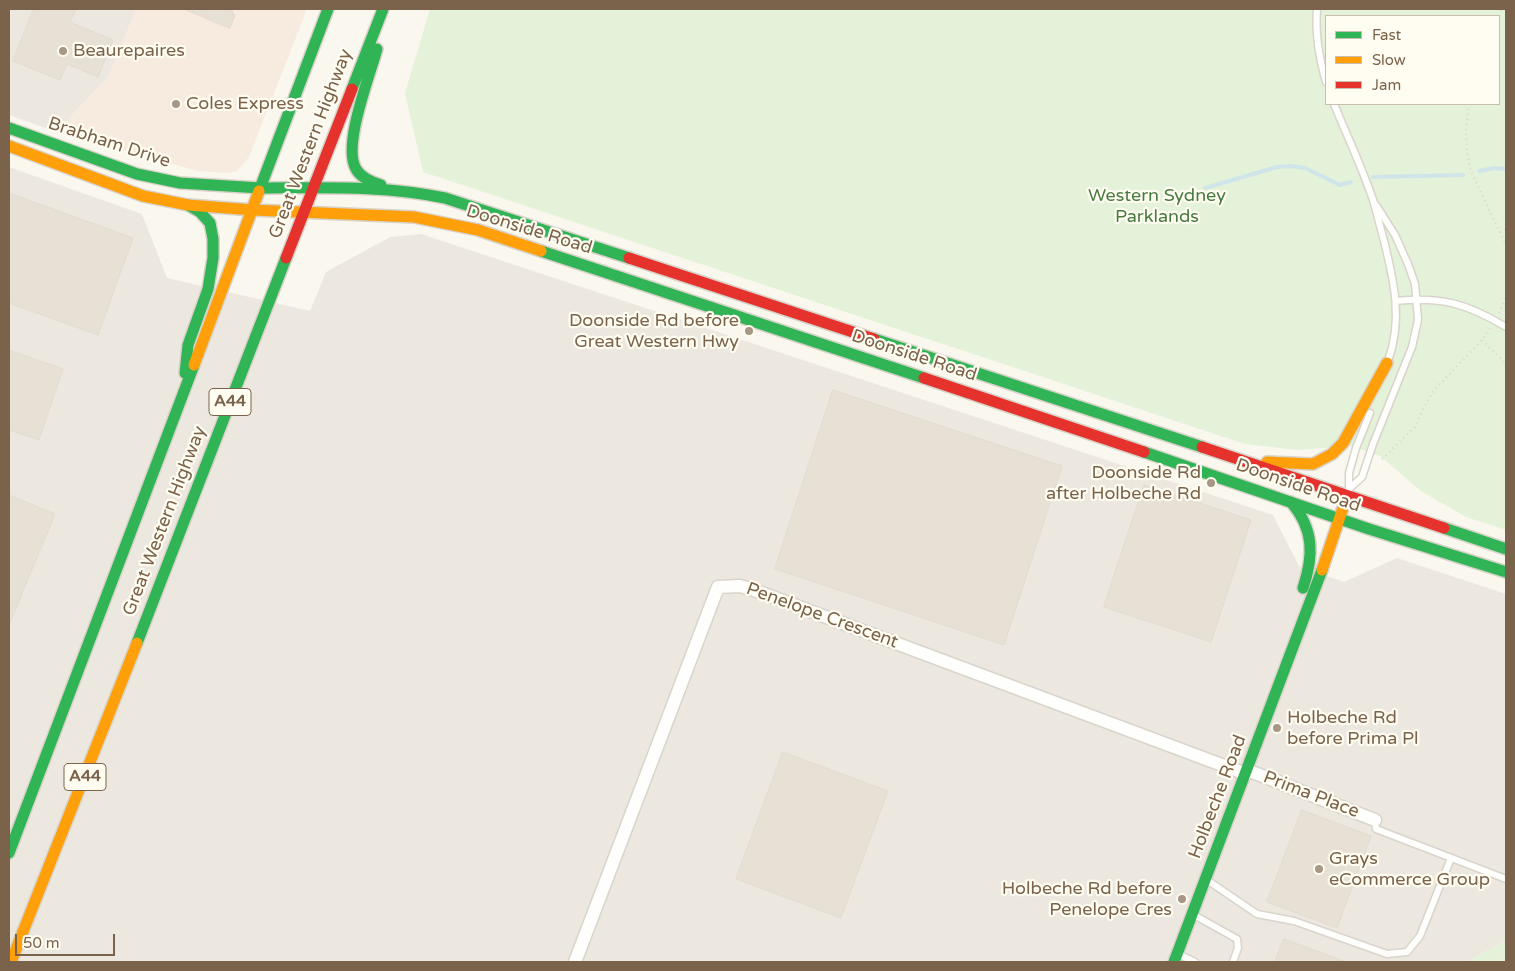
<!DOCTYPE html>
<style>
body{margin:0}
#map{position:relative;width:1515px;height:971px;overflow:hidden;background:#faf7ee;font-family:"Varela Round",sans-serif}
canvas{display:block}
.frame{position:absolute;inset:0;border:10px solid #7b634b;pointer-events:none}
.legend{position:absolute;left:1325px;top:15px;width:175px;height:90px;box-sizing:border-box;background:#fffcf2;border:1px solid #cabfaf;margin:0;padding:6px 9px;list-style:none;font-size:15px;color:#7b634b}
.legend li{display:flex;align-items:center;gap:10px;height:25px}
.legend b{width:25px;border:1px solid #cabfaf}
.scale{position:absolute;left:15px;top:934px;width:100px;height:22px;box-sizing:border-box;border:2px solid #7b634b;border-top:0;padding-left:6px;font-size:15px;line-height:18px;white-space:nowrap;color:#7b634b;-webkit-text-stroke:4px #fffcf2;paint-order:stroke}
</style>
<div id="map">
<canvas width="1515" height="971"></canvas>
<div class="frame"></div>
<ul class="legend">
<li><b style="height:6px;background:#30b455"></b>Fast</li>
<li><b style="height:6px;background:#ff9f0a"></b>Slow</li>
<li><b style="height:6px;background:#e5322d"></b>Jam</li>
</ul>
<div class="scale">50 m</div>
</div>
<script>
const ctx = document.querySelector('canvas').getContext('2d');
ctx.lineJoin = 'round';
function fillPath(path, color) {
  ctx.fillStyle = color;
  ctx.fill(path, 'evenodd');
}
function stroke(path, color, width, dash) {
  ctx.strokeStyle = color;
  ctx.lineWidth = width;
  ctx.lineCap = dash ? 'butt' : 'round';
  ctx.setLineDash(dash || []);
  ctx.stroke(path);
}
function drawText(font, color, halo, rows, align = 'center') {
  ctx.font = font + ' "Varela Round",sans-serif';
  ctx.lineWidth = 4.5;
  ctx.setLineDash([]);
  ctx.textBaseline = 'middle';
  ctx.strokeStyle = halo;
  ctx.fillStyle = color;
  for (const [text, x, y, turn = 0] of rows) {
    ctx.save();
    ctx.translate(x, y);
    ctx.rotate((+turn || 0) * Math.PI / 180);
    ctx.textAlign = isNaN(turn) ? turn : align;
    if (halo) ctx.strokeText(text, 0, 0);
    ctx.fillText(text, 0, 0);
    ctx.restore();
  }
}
fillPath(new Path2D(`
 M136,9H307L249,157L237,171L228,173L198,171L56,132L109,76Z`), '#f7ebdf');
fillPath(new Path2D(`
 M9,9H136L109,76L56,132L9,115Z
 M9,167L142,214L167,278L310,311L326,272L390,237L421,234L1273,515L1299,566L1344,582L1397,558L1506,594V940L1467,962H9Z`), '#ede8df');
fillPath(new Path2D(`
 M430,9H1506V530L1466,517L1421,491L1380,456L1351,446L1298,450L1245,444L423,172L405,93ZM1326,16H1499V104H1326Z
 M1506,940V962H1467Z`), '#e3f2d9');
stroke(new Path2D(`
 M1479,171L1494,168L1506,169
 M1373,177L1463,175
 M1205,188L1277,167L1290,166L1305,168L1340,185L1351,182`), '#cfe5ea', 4);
const building = new Path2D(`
 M34,9H76L70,22L113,40L98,77L67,64L60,80L13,61Z
 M184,9H233L232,13L235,15L230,28Z
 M9,193L133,238L98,335L9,303Z
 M9,350L63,369L39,440L9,430Z
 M833,390L1062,466L1004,645L775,569Z
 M1144,485L1251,520L1211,642L1104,607Z
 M9,495L55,514L9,625Z
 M783,752L888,791L841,918L736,879Z
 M1302,810L1371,836L1337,928L1267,902Z
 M1284,939L1344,961V962H1275Z`);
fillPath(building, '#e7e0d5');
stroke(building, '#e3dbd0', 1);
const lane = new Path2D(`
 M1317,9C1315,34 1319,58 1326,82
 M1334,104C1347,136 1362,167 1373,200C1377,213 1380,227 1384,241C1394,281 1403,320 1388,361
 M1396,301C1441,296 1468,304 1506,327
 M1350,488L1362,477L1373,444L1412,347L1418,320L1415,284L1408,264L1395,235L1376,205
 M1349,492V473L1356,448L1370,413
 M1375,820L1376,829L1506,879
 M1207,880L1257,914L1294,921L1387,954L1407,952L1420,936L1451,858
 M1194,915L1237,939L1238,948L1233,962
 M1178,954L1195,962`);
const street = new Path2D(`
 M1247,770L1375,820
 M575,962L718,587L740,586L751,589L1246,774`);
const fast = new Path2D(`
 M377,49C370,75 342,146 356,169C361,178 371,182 381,185
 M352,89L383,9
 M9,128L137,174L180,183L260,188
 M260,188C322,188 384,185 445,198L629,258
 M259,191L328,9
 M541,251L924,378
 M874,339L1202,447
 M185,373L188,345L208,289L213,258V239L210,223L200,212L188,205
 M1144,452L1369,529L1506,572
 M1291,502C1314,529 1314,555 1303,588
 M1444,528L1506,549
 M137,643L286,258
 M9,853L194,365
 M1174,962L1322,570`);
const slow = new Path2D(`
 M9,146L143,196L188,205L253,210
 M253,210L414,217L478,230L541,251
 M194,365L259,191
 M1267,462L1313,464L1332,454L1343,443L1387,363
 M1322,570L1347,496
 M11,962L137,643`);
const jam = new Path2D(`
 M286,258L352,89
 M629,258L874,339
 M924,378L1144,452
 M1202,447L1444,528`);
stroke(lane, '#d9d4cc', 9);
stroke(street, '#d9d4cc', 15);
stroke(fast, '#d8d3c9', 14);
stroke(slow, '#d8d3c9', 14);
stroke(jam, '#d8d3c9', 14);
stroke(new Path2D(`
 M1499,16L1501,9
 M1469,104L1466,129L1467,152L1471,172L1506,245
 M1500,232L1506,229
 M1499,313L1506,298
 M1482,340L1506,364
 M1382,459L1415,427L1423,409L1434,390L1482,340L1490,328`), '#ddd7cf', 2.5, [1, 4]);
stroke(lane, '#fefefc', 6);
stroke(street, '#fefefc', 12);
stroke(fast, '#30b455', 11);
stroke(slow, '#ff9f0a', 11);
stroke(jam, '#e5322d', 11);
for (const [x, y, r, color] of [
 [63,51,5,"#a79784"],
 [176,104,5,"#a79784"],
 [749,331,5,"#a79784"],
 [1211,483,5,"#a79784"],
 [1277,728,5,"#a79784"],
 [1319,869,5,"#a79784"],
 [1182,899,5,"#a79784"]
]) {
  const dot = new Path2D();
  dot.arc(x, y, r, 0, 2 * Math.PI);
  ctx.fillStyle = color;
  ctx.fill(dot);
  stroke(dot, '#fffcf2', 2);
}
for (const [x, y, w] of [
 [230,402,42],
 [85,777,42]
]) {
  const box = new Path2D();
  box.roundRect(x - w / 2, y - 13.5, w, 27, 4);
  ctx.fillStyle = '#fffcf2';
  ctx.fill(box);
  stroke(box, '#7b634b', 1);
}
drawText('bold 16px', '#7b634b', null, [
 ["A44",230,402],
 ["A44",85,777]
]);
drawText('18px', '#7b634b', '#fffcf2', [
 ["Beaurepaires",73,51],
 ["Coles Express",186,104],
 ["Doonside Rd before",739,321,"right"],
 ["Great Western Hwy",739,342,"right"],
 ["Doonside Rd",1201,473,"right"],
 ["after Holbeche Rd",1201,494,"right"],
 ["Holbeche Rd",1287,718],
 ["before Prima Pl",1287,739],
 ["Grays",1329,859],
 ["eCommerce Group",1329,880],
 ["Holbeche Rd before",1172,889,"right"],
 ["Penelope Cres",1172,910,"right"]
], 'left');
drawText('18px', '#7b634b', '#fffcf2', [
 ["Brabham Drive",109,143,18],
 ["Great Western Highway",311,144,-69],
 ["Doonside Road",529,230,17],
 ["Doonside Road",914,356,18],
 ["Doonside Road",1298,486,19],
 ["Great Western Highway",165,521,-69],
 ["Penelope Crescent",822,616,20],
 ["Prima Place",1311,795,21],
 ["Holbeche Road",1218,797,-69]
]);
drawText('18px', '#487b3f', '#fffcf2', [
 ["Western Sydney",1157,196],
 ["Parklands",1157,217]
]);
</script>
